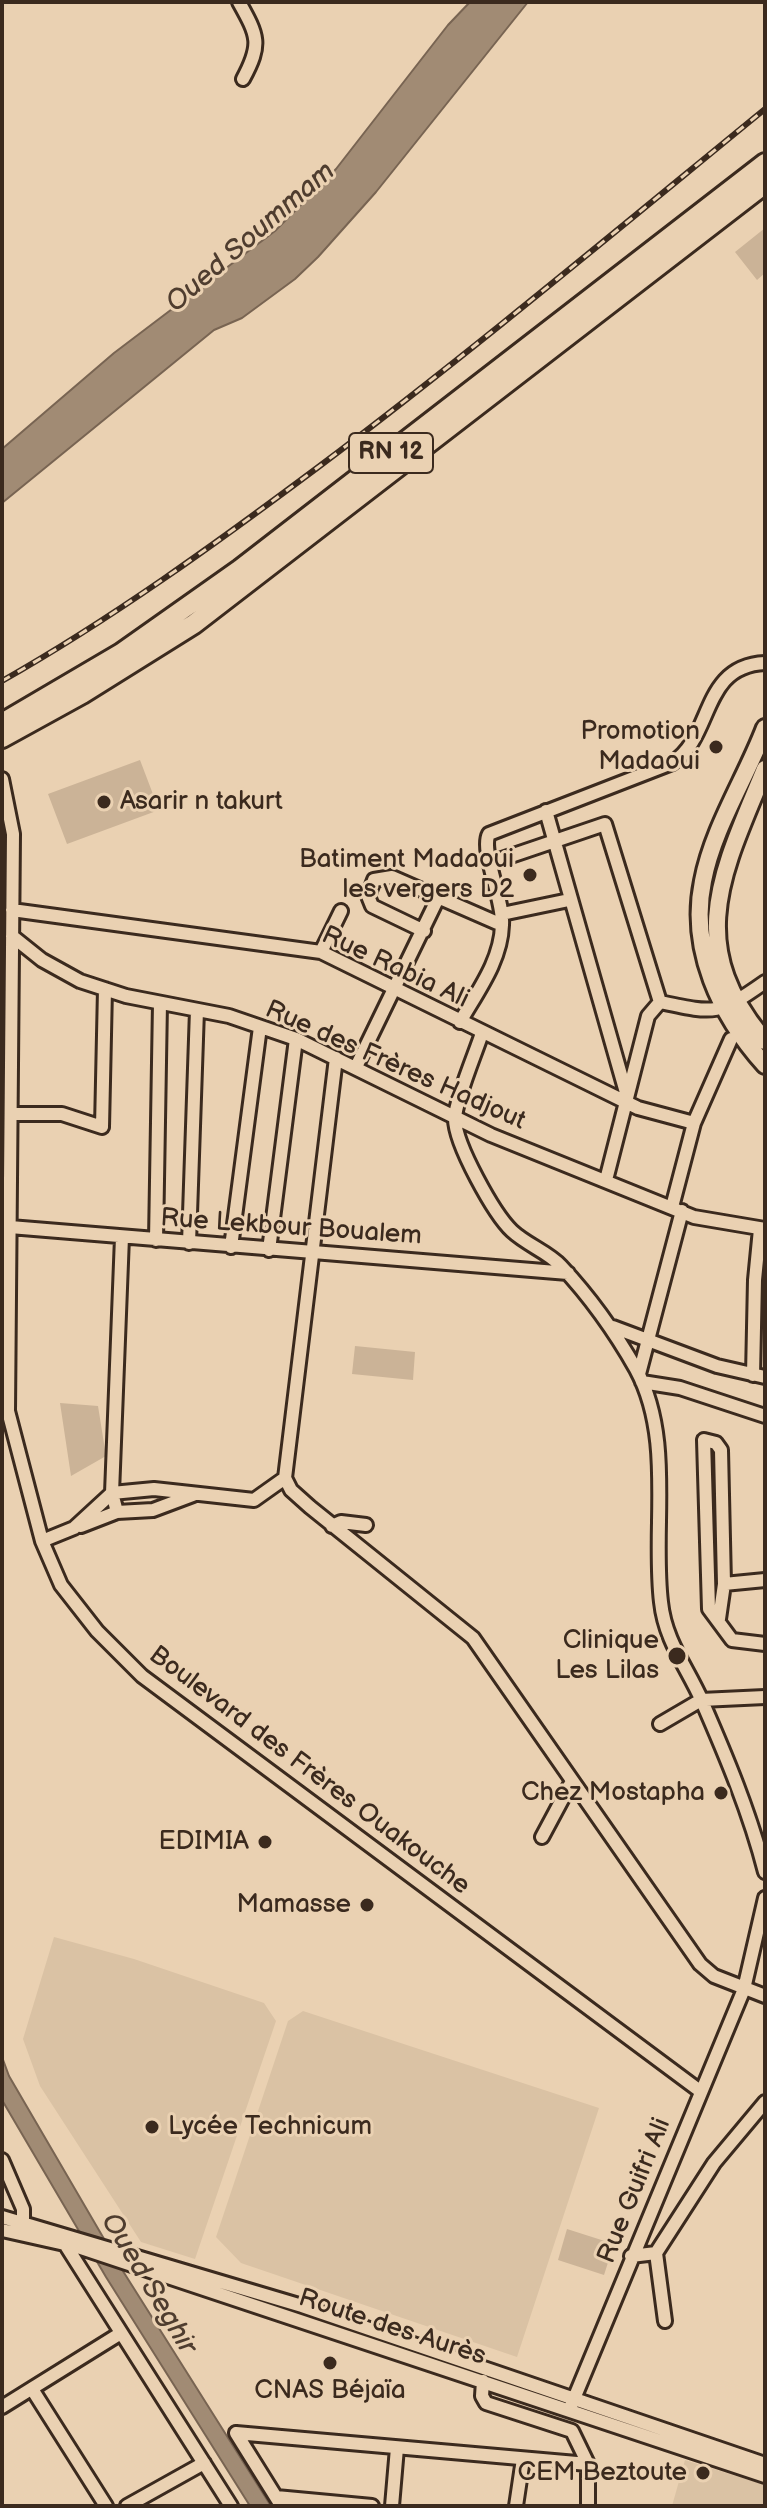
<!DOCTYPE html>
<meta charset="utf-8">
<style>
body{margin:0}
#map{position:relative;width:767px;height:2508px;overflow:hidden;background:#ead1b2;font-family:"Balsamiq Sans",sans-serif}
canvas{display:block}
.frame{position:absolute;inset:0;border:4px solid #3b2a1e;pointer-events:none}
</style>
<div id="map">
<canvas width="767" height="2508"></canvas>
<div class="frame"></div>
</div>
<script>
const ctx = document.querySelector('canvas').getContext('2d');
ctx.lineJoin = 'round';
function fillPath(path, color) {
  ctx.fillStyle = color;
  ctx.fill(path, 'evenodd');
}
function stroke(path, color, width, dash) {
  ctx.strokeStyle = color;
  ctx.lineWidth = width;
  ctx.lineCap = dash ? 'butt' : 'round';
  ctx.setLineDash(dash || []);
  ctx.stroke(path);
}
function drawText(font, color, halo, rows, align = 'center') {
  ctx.font = font + ' "Balsamiq Sans",sans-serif';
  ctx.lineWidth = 6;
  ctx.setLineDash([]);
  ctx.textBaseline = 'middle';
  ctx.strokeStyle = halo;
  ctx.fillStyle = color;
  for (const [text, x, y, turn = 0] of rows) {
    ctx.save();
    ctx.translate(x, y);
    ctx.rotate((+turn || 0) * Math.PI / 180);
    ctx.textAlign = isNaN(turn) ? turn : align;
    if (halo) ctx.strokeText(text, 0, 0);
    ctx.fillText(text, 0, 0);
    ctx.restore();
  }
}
fillPath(new Path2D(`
 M54,1937L134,1959L264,2003L276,2021L195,2259L141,2242L40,2086L23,2039Z
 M303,2011L599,2108L517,2357L241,2263L216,2237L288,2021Z
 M685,2460L765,2485V2506H672Z`), '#dac2a4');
fillPath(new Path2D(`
 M765,228V273L757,280L735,252Z
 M140,760L159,810L67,844L48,794Z
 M355,1346L415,1352L413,1380L352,1374Z
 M60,1403L98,1406L106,1456L71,1476Z
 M567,2229L614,2244L604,2275L558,2260Z`), '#cbb397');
const water = new Path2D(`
 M470,2H528L376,192L318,257L295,279L242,318L214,330L2,503V449L114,353L275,231L336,169L448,25Z
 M2,2057L9,2076L121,2268L271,2506H250L106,2277L2,2100Z`);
fillPath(water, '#a18b74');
stroke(water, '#786452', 2);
const minor = new Path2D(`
 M239,2C258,36 262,44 243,79
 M2,779L13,834L8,1411L42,1541L61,1585L97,1631L142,1676L700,2091
 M546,811L627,1096
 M490,863L605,824L660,1002
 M12,910L321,952L638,1108L694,1123
 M502,914L569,900
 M424,931L372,906L368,896L374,880L392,877L502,925
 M12,936L42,960L80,981L126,996L229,1016L296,1039L491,1135L694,1217L765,1229
 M321,952L341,911
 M460,1022C477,992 501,961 502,925C504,901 480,850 489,834L672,763C714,737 700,666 765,663
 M482,1033C476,1052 455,1101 455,1119C455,1144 494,1214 512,1231C527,1245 548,1252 561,1266C591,1298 615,1332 636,1369C674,1439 652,1526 661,1602C665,1641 687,1667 702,1701C726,1756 750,1813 765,1872
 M336,1058L285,1478L291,1490L310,1507L473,1638L700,1964L714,1976L765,1996
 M356,1067L438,898
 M11,1114H62L102,1127L105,989
 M606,1180L648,1016L660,1002C716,1014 718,1015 765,982
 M672,1207L694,1123L731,1039
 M10,1227L568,1273
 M156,1240L160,1003
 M189,1243L197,1010
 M231,1247L260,1027
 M269,1250L296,1039
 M613,1327L717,1366L765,1377
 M639,1374L682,1211
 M753,1375L755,1280L760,1229
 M642,1382L680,1388L765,1416
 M117,1512L112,1493L122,1237
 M81,1526L117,1512L153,1510L193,1495
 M332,1526L341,1522L366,1525
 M42,1541L74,1528L112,1493L154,1489L254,1500L285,1478
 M724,1584L765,1580
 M719,1619L724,1584L721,1450L716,1443L704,1440L709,1609L732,1640L765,1644
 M660,1724L701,1700L765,1697
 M542,1837L572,1781
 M2,2160L23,2209V2228
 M2,2217L302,2306L765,2464
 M2,2230L78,2247L765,2476
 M65,2244L231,2506
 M656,2253L665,2321
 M631,2256L656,2253L714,2163L765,2102
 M483,2381L482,2396L486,2403L572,2431L588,2464V2506
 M32,2389L106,2506
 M571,2406L744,1989L765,1898
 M2,2407L121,2333
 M236,2433L588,2464
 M236,2433L279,2502
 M276,2497L372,2506
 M127,2506L204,2463
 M392,2506L397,2448
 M516,2506L523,2459`);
const major = new Path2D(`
 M765,728C746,778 713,828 703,881C689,949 720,1015 765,1065
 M765,769C723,871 682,944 765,1041`);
const highway = new Path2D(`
 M2,723L121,653L240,569L765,163
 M2,738L82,694L194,624L765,184`);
stroke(minor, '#3b2a1e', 18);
stroke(major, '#3b2a1e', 22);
stroke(highway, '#3b2a1e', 24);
stroke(minor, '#ead1b2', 12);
stroke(major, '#ead1b2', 16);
stroke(highway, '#ead1b2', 18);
const rail = new Path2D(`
 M2,681C113,618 215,544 317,468C470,353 617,230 765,109`);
stroke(rail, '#3b2a1e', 6);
stroke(rail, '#ead1b2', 3, [9]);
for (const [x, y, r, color] of [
 [716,747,8,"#3b2a1e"],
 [104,802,8,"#3b2a1e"],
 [530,875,8,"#3b2a1e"],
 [677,1656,10,"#3b2a1e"],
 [721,1793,8,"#3b2a1e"],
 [265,1842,8,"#3b2a1e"],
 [367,1905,8,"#3b2a1e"],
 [152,2127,8,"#3b2a1e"],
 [330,2363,8,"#3b2a1e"],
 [703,2473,8,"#3b2a1e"]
]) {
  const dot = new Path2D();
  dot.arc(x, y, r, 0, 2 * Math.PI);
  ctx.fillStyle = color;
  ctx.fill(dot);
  stroke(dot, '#ead1b2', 3);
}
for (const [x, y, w] of [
 [391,453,84]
]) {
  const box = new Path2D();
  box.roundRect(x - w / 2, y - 20, w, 40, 6);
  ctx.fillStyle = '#ead1b2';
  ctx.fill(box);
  stroke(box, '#3b2a1e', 2);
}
drawText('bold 24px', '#3b2a1e', null, [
 ["RN 12",391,453]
]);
drawText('26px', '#3b2a1e', '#ead1b2', [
 ["Promotion",700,732],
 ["Madaoui",700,762],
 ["Asarir n takurt",120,802,"left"],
 ["Batiment Madaoui",514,860],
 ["les vergers D2",514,890],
 ["Clinique",659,1641],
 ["Les Lilas",659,1671],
 ["Chez Mostapha",705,1793],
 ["EDIMIA",249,1842],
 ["Mamasse",351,1905],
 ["Lycée Technicum",168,2127,"left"],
 ["CNAS Béjaïa",330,2391,"center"],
 ["CEM Beztoute",687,2473]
], 'right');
drawText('26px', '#3b2a1e', '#ead1b2', [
 ["Rue Rabia Ali",395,968,25],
 ["Rue des Frères Hadjout",395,1066,24],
 ["Rue Lekbour Boualem",291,1228,4],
 ["Boulevard des Frères Ouakouche",309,1771,37],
 ["Rue Guifri Ali",635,2191,-68],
 ["Route des Aurès",392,2328,18]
]);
drawText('italic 28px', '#4f3d2f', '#ead1b2', [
 ["Oued Soummam",251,238,-41],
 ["Oued Seghir",148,2284,59]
]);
</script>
